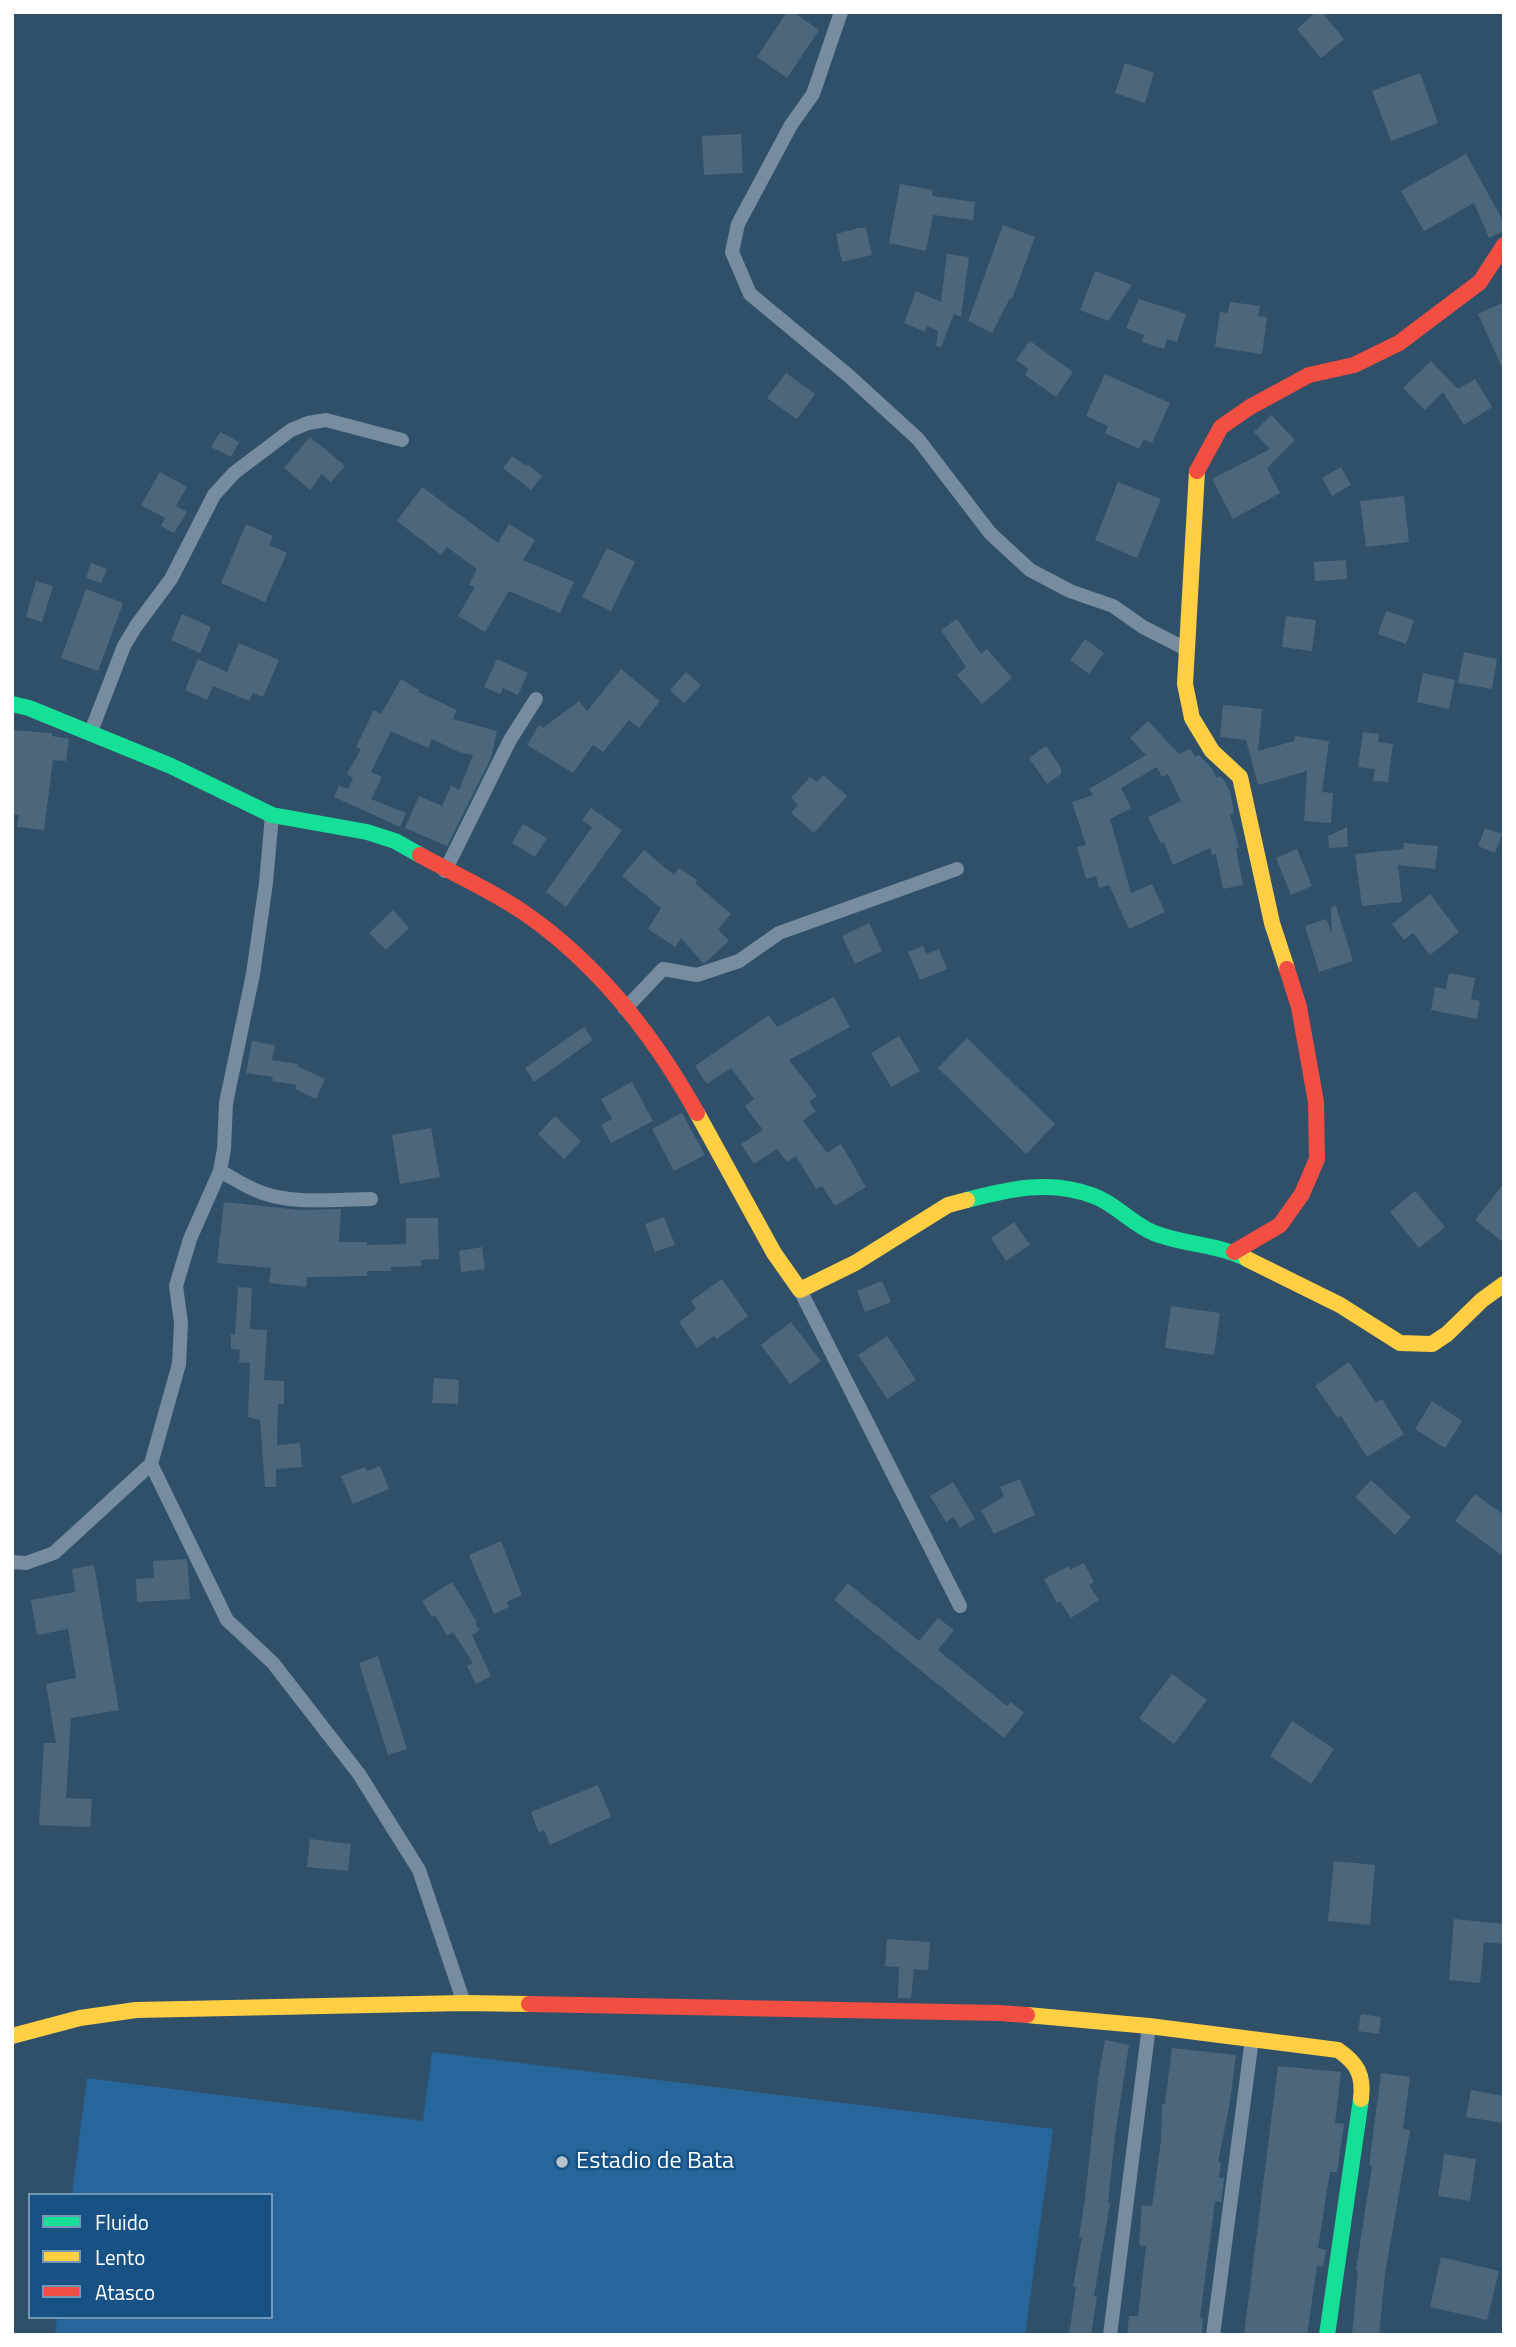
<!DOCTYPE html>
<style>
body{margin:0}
#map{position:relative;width:1516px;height:2347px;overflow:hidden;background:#30506a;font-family:"Titillium Web",sans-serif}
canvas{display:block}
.frame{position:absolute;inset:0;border:14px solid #fff;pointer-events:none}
.legend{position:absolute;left:28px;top:2193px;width:245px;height:126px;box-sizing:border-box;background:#185183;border:2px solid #7497b5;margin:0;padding:9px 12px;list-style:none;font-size:21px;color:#fff}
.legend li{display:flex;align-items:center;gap:14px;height:35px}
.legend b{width:35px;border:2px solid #7497b5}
</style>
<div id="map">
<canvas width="1516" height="2347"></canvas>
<div class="frame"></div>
<ul class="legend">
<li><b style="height:9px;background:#16e098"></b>Fluido</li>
<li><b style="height:9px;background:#ffcf43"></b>Lento</li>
<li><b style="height:9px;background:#f24e42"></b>Atasco</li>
</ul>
</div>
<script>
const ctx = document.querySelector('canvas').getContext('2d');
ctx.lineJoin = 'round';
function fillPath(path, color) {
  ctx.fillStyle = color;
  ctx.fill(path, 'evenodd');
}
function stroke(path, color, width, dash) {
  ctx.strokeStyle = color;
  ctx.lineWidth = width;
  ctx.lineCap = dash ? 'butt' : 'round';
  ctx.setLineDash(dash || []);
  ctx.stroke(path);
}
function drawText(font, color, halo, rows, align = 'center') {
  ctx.font = font + ' "Titillium Web",sans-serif';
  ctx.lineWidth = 5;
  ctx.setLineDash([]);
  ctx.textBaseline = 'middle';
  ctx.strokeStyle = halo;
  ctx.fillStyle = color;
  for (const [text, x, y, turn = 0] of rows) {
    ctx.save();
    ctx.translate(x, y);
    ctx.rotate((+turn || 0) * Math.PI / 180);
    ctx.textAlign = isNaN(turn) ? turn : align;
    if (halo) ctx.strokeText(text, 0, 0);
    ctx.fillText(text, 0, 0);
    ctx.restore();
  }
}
fillPath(new Path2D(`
 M432,2052L1053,2129L1025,2335H55L57,2317H271V2195H72L87,2078L423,2121Z`), '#27669a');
fillPath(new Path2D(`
 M787,12H793L819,30L787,78L757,57Z
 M1316,12H1322L1344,39L1321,58L1297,29Z
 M1125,63L1154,73L1145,103L1115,93Z
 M1420,73L1438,123L1391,141L1372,91Z
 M741,134L743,173L704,175L702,136Z
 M1466,154L1501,217L1504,231L1489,238L1474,203L1424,231L1401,191Z
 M900,184L933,190L932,196L975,202L973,220L933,215L926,251L889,243Z
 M1003,225L1035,237L1012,299L1010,298L992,333L968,321Z
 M859,228H866L872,255L842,262L836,234Z
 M947,254L969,257L961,317L954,314L941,347L936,346L938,331L927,326L925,332L904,323L916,291L941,302Z
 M1095,271L1132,285L1108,321L1080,310Z
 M1139,299L1186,314L1177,342L1167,339L1164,349L1142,342L1144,335L1126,328Z
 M1230,302L1260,306L1258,316L1267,317L1262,354L1215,347L1220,312L1228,313Z
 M1504,302V372L1478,314Z
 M1030,341L1073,372L1056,397L1025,375L1028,369L1016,360Z
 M1431,361L1458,389L1475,379L1492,407L1464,425L1443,392L1425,410L1403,388Z
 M786,373L815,394L797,419L767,398Z
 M1105,374L1170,403L1152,443L1144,439L1139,449L1105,433L1108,426L1086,416Z
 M1271,415L1295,440L1267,468L1280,493L1233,519L1212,479L1270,449L1254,432Z
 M220,432L239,442L231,457L211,447Z
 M310,437L345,466L331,482L322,474L310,490L284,468Z
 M512,456L526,466L527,464L542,476L531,490L503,468Z
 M1341,467L1351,485L1332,496L1322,478Z
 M160,472L187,487L176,506L187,512L174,533L161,526L165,518L141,505Z
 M1118,482L1161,499L1137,558L1095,540Z
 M422,487L498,543L509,524L535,540L523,560L574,582L560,613L509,591L485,632L458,616L475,587L469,585L477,569L447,547L441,555L397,521Z
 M1404,496L1409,542L1366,547L1360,501Z
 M246,524L273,536L269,545L287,553L265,602L221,583Z
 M607,548L635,562L611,611L582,597Z
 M1346,560L1347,579L1315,581L1314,562Z
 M91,563L107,569L101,583L86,578Z
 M36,581L53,586L42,622L26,617Z
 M86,589L123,603L98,671L61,658Z
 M1386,611L1414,620L1406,644L1378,634Z
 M182,614L211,627L200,653L171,640Z
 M1286,616L1316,620L1312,651L1282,647Z
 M957,619L981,654L987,649L1012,678L982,704L957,675L966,667L941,630Z
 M1085,639L1104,653L1089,674L1070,660Z
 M239,643L279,660L263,697L253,693L249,701L213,686L207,700L185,690L198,659L227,672Z
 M1464,652L1497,659L1492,689L1458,683Z
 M497,659L528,673L518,695L503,688L500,694L484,687Z
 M621,669L660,701L639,728L629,720L603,752L593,745L573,773L527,745L539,725L543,728L579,701L587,711Z
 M686,672L701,685L684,703L670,690Z
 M1423,673L1455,680L1449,709L1417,702Z
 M401,679L419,690L418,692L457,710L453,719L497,731L491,758L447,846L405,828L419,796L442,806L451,786L459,790L473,755L459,752L432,739L428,748L391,731L371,772L382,777L371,799L406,813L400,827L334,797L339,786L348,789L353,778L347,774L361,749L356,747L374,710L381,714Z
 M1223,705L1262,709L1258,751L1294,741L1295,736L1329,741L1322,792L1333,793L1331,823L1304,821L1307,771L1258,785L1246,740L1220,737Z
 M1148,721L1179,754L1190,749L1195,757L1199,755L1213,770L1217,778L1220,776L1224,780L1230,792L1234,813L1230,815L1239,847L1236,848L1243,885L1223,889L1216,854L1212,855L1210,848L1173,865L1164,842L1161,844L1148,817L1181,801L1168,774L1162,777L1157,767L1121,788L1131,808L1110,819L1131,893L1152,884L1165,912L1129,929L1109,885L1099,888L1096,876L1086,879L1077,847L1086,845L1072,802L1093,795L1089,789L1146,755L1130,738Z
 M12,730L52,733V736L69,739L66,761L53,760L44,830L17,827L19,815L12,814Z
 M1363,732L1379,734L1378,742L1393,744L1388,782L1373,781L1375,769L1358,767Z
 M1046,746L1061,768V774L1047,784L1029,758Z
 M823,775L847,796L814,833L791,813L798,805L791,798L810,777L817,782Z
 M591,808L622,830L566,907L546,892L592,827L582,820Z
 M523,824L547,838L535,857L512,843Z
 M1347,827L1348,847L1329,848L1328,836Z
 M1485,828L1502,834L1495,853L1478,846Z
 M1404,843L1438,846L1435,869L1398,865L1402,902L1362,906L1355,854L1403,849Z
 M1297,849L1312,886L1291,895L1276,858Z
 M644,850L674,875L679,868L697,880L695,883L731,914L718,929L729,941L706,962L703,963L681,938L675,947L648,929L661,908L622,876Z
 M1430,894L1459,932L1430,955L1413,933L1404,940L1392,924Z
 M1336,906L1353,961L1319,972L1305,926L1326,919L1332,933L1331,907Z
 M393,910L409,928L386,950L369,933Z
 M869,923L882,951L855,964L842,936Z
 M923,946L926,954L939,949L947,969L920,980L908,952Z
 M1449,973L1475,978L1471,999L1480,1001L1477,1019L1431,1010L1435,987L1446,989Z
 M834,997L850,1027L789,1060L817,1096L809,1102L816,1111L803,1121L827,1153L841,1144L866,1187L835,1206L822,1186L816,1189L796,1156L787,1162L777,1149L754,1164L741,1144L763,1130L745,1106L754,1099L731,1068L707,1084L695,1066L769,1015L777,1027Z
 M584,1027L593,1040L534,1082L525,1068Z
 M899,1036L920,1071L891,1087L871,1053Z
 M967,1038L1055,1124L1026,1154L938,1068Z
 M252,1041L275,1045L272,1060L298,1064L297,1066L325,1079L316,1099L295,1089L297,1085L272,1081L273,1077L246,1073Z
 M632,1082L653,1121L611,1143L601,1125L612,1119L601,1099Z
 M682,1113L705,1155L674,1171L652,1129Z
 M555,1116L581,1141L564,1159L538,1134Z
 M431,1128L440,1177L400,1184L392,1135Z
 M1504,1183V1243L1475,1220Z
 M1415,1191L1445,1227L1419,1248L1390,1212Z
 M224,1202L300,1210L341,1209L339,1242H367V1245L406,1244V1218H438L439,1259L421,1260V1266L391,1267V1271H367V1276L307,1277L306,1287L269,1283L271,1268L217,1263Z
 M664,1217L675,1245L655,1252L645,1224Z
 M1014,1222L1030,1245L1006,1261L991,1238Z
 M482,1247L485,1269L461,1272L459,1251Z
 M722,1279L748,1316L717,1339L714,1336L697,1348L679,1322L696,1309L691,1301Z
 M882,1281L891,1302L865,1312L857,1291Z
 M238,1287L252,1288L250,1329L267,1330L264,1380L284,1381V1404H278L277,1445L300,1443L302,1467L276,1469V1487H265L260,1420L248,1417L250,1363L239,1362L240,1350L231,1349V1334H235Z
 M1171,1306L1220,1313L1214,1355L1165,1348Z
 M791,1322L821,1361L790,1384L761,1345Z
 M887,1336L916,1380L887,1399L858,1355Z
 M1349,1362L1376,1403L1382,1399L1404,1434L1367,1457L1341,1416L1338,1418L1315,1386Z
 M434,1378L459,1380L458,1404L432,1403Z
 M1432,1401L1462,1421L1445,1448L1415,1429Z
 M380,1466L389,1489L353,1504L341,1476L365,1467L367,1471Z
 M1020,1479L1035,1515L994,1534L981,1510L1004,1497L1000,1487Z
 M1371,1480L1411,1517L1395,1535L1355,1497Z
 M953,1482L975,1519L960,1528L954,1517L946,1522L930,1496Z
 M1475,1494L1504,1515V1557L1455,1521Z
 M501,1541L522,1595L507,1602L509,1607L494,1614L469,1555Z
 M187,1559L190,1599L137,1602L136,1579L154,1578L153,1561Z
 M1084,1563L1094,1582L1089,1585L1099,1600L1071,1618L1060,1601L1057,1603L1044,1579L1069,1566L1070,1570Z
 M94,1565L119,1710L71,1718L66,1798L92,1799L90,1827L39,1825L44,1743H56L46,1684L76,1678L68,1629L37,1635L31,1600L75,1592L72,1569Z
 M452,1582L477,1622L475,1623L480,1630L472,1635L491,1676L476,1684L467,1666L473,1663L453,1632L447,1636L435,1615L432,1617L422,1601Z
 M848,1583L919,1641L938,1618L954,1630L938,1650L1007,1706L1011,1702L1024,1713L1004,1738L834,1600Z
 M378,1656L407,1749L388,1755L359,1663Z
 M1172,1674L1207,1700L1174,1744L1139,1718Z
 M1292,1721L1334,1749L1311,1784L1270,1756Z
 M598,1785L611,1817L550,1845L544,1830L539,1833L531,1812Z
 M310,1839L351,1844L348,1871L307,1867Z
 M1334,1861L1375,1865L1370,1925L1328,1921Z
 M1454,1919L1504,1924V1944L1484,1942L1480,1983L1449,1980Z
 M887,1939L930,1942L928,1970L914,1969L911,1998H898L899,1967L885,1966Z
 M1361,2014L1381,2017L1379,2034L1358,2031Z
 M1105,2040L1129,2045L1115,2136L1108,2203H1110L1094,2296L1097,2297L1091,2335H1069L1076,2287H1073L1082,2237H1079L1085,2199L1098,2079Z
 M1172,2048L1236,2055L1230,2102L1218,2162H1221L1219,2178H1224L1221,2202L1215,2201L1200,2318H1203L1202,2335H1127L1129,2316H1138L1146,2246L1139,2245L1142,2205L1152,2206L1161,2140L1162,2104H1165Z
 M1278,2066L1341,2072L1335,2123L1344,2124L1343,2131L1337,2172H1330L1318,2248L1326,2250L1323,2267L1317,2266L1307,2335H1244Z
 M1381,2073L1410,2077L1403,2129L1410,2130L1385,2274L1379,2335H1352L1358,2271L1356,2270L1372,2166H1369Z
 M1471,2090L1504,2096V2123L1466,2117Z
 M1444,2154L1476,2159L1470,2201L1438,2196Z
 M1441,2257L1499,2271L1487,2320L1430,2307Z`), '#4c667c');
stroke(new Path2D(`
 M841,12L813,94L791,125L738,224L732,252L750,294L849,376L918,439L990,533L1030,570L1070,591L1113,606L1143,627L1188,650
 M90,734L124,646L136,626L171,579L214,495L234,473L291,430L308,423L326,420L402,440
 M445,871L510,740L536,699
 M625,1009L663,969L697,975L739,961L779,933L957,869
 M220,1171C233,1178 246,1187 260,1192C293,1205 335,1199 371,1199
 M800,1290L960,1606
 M151,1464L227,1620L273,1663L359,1774L419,1870L464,2003
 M12,1562L26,1563L54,1553L151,1464L179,1364L181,1323L176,1286L190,1239L220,1171L224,1149L226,1103L253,974L266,883L272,815
 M1110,2335L1149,2026
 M1213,2335L1252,2039`), '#768ca0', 14);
stroke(new Path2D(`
 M12,704L29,708L171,766L272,815L367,832L395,841L420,855
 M967,1200C1009,1189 1051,1179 1094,1196C1116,1204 1132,1224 1154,1233C1184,1245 1218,1244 1247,1259
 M1327,2335L1361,2099`), '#16e098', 16);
stroke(new Path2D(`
 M1197,471L1185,684L1192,718L1212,751L1240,777L1272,923L1287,969
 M697,1113L774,1253L800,1290L855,1263L948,1205L967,1200
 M1247,1259L1340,1305L1400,1343L1432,1344L1447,1334L1482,1300L1504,1284
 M1027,2015L1149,2026L1338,2050C1357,2063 1364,2075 1361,2099
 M12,2036L80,2018L136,2010L464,2003L529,2004`), '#ffcf43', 16);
stroke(new Path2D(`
 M1197,471L1221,427L1250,407L1309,375L1354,365L1399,343L1480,282L1504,245
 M420,855C454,874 491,890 523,912C596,962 654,1036 697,1113
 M1234,1252L1280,1225L1302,1194L1317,1159L1316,1102L1299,1007L1287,969
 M529,2004L999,2013L1027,2015`), '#f24e42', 16);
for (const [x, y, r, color] of [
 [562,2162,7,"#b7c2cb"]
]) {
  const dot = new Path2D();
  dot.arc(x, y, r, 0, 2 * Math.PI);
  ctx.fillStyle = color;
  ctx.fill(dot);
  stroke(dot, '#185183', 2.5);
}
drawText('24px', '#fff', '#185183', [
 ["Estadio de Bata",576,2162]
], 'left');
</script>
